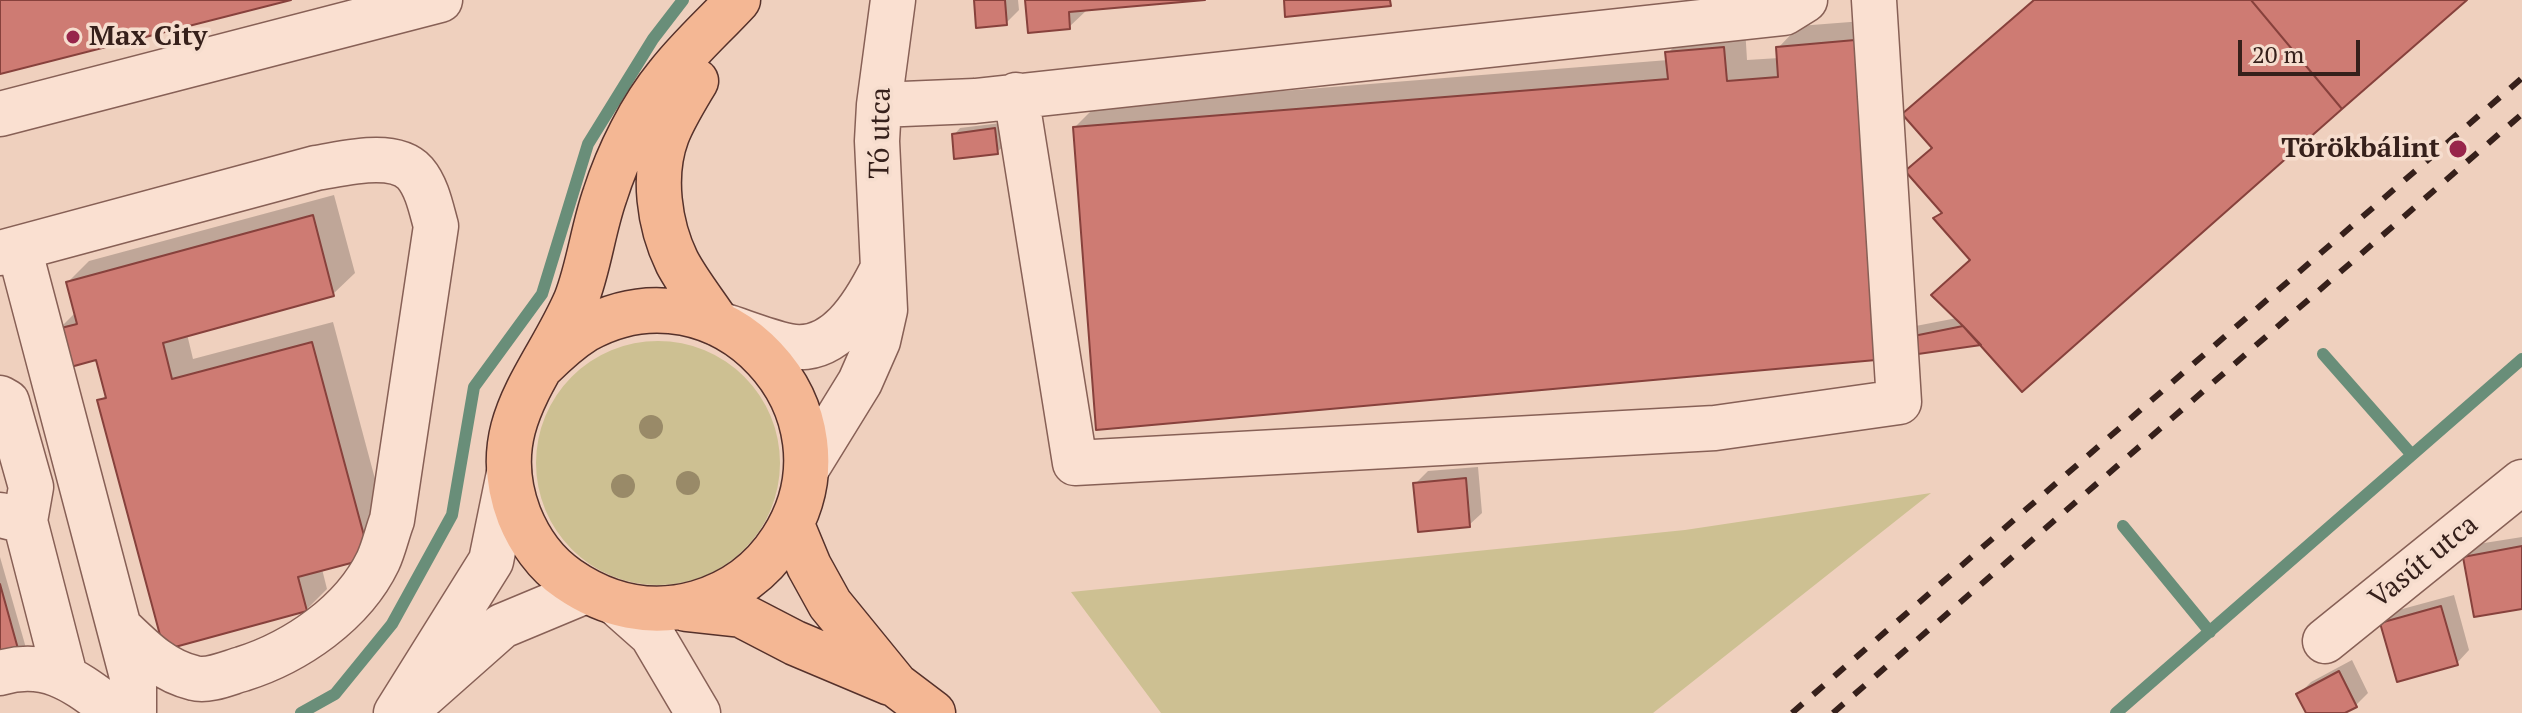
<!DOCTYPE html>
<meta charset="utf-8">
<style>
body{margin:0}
#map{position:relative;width:2522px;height:713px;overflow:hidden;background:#efd0be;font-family:"PT Serif",serif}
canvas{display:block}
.scale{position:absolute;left:2238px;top:40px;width:122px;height:36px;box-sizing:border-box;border:4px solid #36201b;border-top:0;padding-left:10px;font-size:24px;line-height:28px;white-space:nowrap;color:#36201b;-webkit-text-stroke:6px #f6ddce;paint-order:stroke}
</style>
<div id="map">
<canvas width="2522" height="713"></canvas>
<div class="scale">20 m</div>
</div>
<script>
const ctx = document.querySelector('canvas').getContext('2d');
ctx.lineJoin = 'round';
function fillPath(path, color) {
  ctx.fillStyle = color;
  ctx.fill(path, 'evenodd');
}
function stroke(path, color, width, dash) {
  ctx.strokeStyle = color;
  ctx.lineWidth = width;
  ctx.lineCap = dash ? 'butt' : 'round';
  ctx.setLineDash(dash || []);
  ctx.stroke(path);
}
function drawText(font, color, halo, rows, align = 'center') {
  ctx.font = font + ' "PT Serif",serif';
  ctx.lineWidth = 7;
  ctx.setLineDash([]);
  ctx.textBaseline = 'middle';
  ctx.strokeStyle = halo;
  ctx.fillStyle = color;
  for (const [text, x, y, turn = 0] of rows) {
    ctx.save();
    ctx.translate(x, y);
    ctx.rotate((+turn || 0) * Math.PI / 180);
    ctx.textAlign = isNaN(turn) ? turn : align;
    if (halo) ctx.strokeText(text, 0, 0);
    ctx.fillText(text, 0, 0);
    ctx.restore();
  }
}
fillPath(new Path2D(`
 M536 463a122 122 0 1 1 244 0a122 122 0 1 1-244 0Z
 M1931,493L1653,713H1161L1071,592L1685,530Z`), '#cdc092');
fillPath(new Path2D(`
 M976,0H1018L1019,10L1006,23Z
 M1027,0H1183L1088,9L1069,27Z
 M2033,0H2465L1981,343L1875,358L1075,127L1096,106L1668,60V53L1689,31L1745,27L1747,60L1779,58L1778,48L1799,26L1876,20L1895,330L1957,318L1972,259L1936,218L1943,212L1908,171L1933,146L1905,114Z
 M1001,123L1004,146L997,152L954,135L960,128Z
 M334,195L355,273L333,294L187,334L193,359L333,322L390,535L322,569L327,589L306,610L100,401L107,394L97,357L59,329L76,312L68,282L89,261Z
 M1478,467L1482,513L1469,525L1415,484L1428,471Z
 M2522,537V607L2466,557L2478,544Z
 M0,557L26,648L0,660Z
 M2454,595L2469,650L2457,663L2383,624L2395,611Z
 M2352,660L2368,693L2356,705L2341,713H2308L2298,695L2311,682Z`), '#0003');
stroke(new Path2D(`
 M2323,354L2412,455
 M2123,526L2210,632
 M301,713L335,694L392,624L452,515L474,387L542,294L588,144L653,39L683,0
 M2116,713L2522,359`), '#698e79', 12);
const building = new Path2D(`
 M0,0H291L0,74Z
 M974,0H1005L1007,25L976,28Z
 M1025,0H1205L1069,12L1070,29L1028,33Z
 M1284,0H1390L1391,6L1285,17Z
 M2034,0H2251L2342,109L2022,392L1963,326L1931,295L1970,260L1933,218L1942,213L1905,171L1932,148L1902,114Z
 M2251,0H2467L2342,109Z
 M1855,40L1876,360L1096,430L1073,127L1668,79L1665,52L1724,47L1727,81L1778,77L1776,47Z
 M995,128L998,154L954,159L952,134Z
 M313,215L334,296L163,343L172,379L312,342L370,558L298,577L307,611L164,650L97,400L106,398L96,360L67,368L57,329L77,324L66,282Z
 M1963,326L1981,345L1876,360L1874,344Z
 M1466,478L1470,527L1418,532L1413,483Z
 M2522,546V609L2474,617L2463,557Z
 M0,584L20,656L0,662Z
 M2441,606L2458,665L2397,682L2380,623Z
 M2339,671L2357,707L2345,713H2306L2296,694Z`);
fillPath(building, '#ce7b73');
stroke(building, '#87413c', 2);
const minor = new Path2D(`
 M1016,95L1075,463L1715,428L1899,402L1874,0
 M879,105L975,101L1784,13L1805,0
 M0,114L440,0
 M19,248L131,673L134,687V713
 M0,253L316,168C343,164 394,150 415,173C427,187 431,208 436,226L392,520C387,533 384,548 378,561C353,613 296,652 242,669C228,673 208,682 194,678C163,671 142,649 119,627
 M722,325C744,332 766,341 788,346C835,356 865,304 882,270
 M0,398L7,402L31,487L25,521
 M807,468L860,382L878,341L885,310L877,141L879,105L893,0
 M0,515L25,521L65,676
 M617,604L652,635L698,713
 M2325,641L2522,482
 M0,673C51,658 79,685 118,713
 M424,695L502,626L586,591
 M396,713L491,561L509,473`);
const major = new Path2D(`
 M696,81C686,98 674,117 667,135C652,175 659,225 677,262C688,283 705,304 718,324
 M543,365C556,352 569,340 585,330C719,255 865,411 782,540C762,571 732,593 697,603C651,616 607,606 568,579C546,564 529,540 519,515C485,425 543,376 576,300C589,267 593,229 605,195C618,154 641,108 668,75C689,48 715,25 738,0
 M792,525L809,566L830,604L896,685L933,713
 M686,609L741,615L795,643L890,683`);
stroke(minor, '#876056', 47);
stroke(major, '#55312b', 47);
stroke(minor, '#fae0d1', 44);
stroke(major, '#f4b794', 44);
stroke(new Path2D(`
 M1792,713L2522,78
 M1833,713L2522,114`), '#36201b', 6, [14, 14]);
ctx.fillStyle = '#998a68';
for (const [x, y] of [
 [651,427],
 [688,483],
 [623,486]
]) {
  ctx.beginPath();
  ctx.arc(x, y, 12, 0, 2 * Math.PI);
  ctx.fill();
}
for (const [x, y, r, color] of [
 [73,37,8,"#98254b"],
 [2458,149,10,"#98254b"]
]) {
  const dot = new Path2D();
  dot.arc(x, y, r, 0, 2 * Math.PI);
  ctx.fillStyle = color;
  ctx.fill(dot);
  stroke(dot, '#f6ddce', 3);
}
drawText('bold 28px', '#36201b', '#f6ddce', [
 ["Max City",89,37],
 ["Törökbálint",2440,149,"right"]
], 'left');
drawText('28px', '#36201b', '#f6ddce', [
 ["Tó utca",881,133,-89],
 ["Vasút utca",2424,562,-39]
]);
</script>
